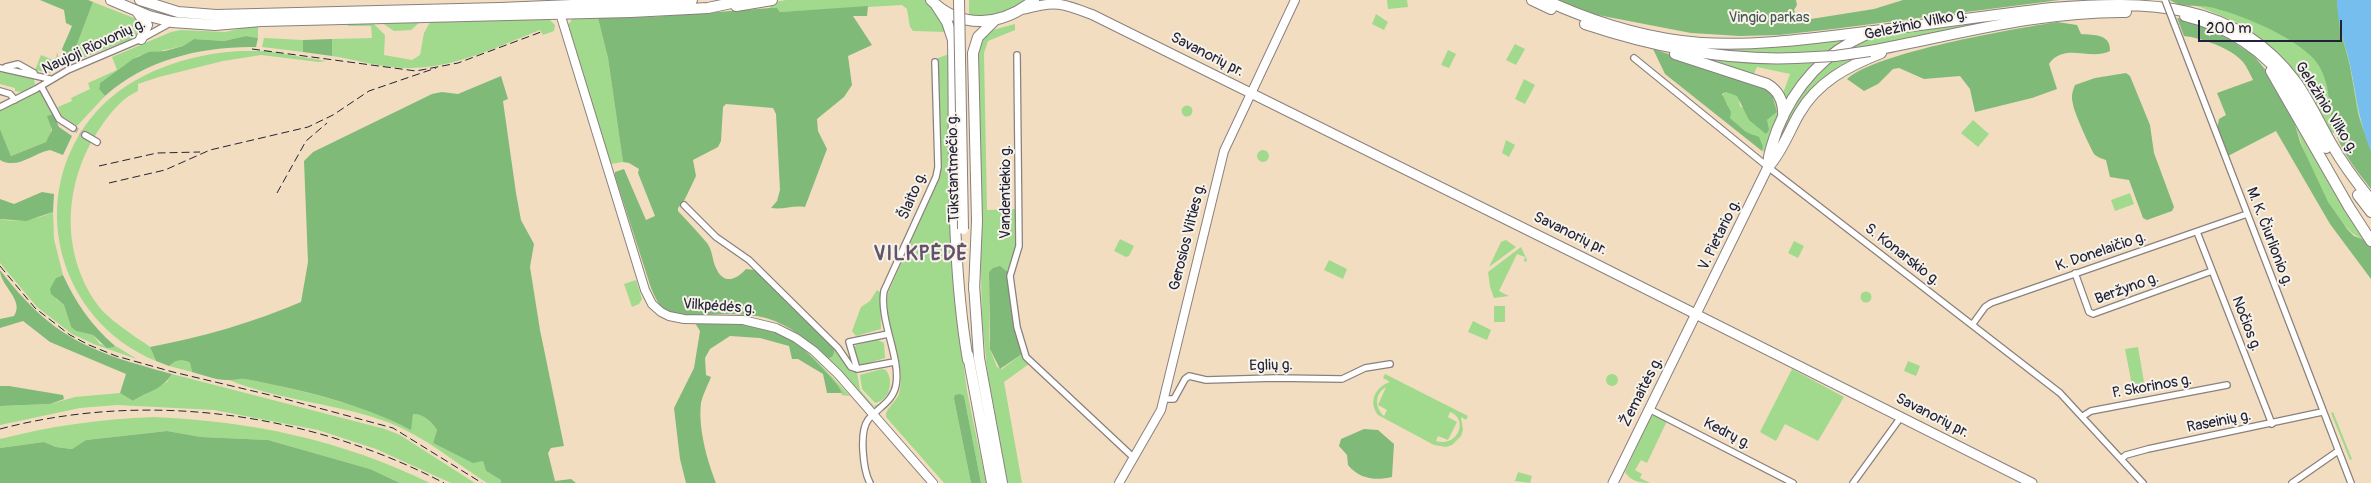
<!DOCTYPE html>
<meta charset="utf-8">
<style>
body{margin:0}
#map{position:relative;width:2371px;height:483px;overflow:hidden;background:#f3ddc0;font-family:Pangolin,sans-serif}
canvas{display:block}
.scale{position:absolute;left:2198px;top:20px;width:144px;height:22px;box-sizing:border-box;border:2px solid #22223b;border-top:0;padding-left:6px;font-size:15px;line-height:18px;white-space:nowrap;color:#22223b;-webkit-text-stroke:4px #f7f3e8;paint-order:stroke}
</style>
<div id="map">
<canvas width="2371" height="483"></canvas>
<div class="scale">200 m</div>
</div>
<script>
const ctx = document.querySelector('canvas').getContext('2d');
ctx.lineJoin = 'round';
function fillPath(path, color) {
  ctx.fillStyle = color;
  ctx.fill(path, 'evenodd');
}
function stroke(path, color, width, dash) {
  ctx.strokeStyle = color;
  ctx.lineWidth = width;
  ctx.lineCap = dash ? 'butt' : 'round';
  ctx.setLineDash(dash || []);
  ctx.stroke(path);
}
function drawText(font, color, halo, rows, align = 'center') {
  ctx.font = font + ' Pangolin,sans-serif';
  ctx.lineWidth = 4;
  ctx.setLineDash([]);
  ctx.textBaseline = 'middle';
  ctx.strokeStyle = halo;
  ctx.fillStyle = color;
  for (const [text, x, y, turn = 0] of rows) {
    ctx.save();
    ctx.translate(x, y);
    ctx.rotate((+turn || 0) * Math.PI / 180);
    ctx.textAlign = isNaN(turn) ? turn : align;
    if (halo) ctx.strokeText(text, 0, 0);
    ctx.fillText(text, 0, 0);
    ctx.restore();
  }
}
fillPath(new Path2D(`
 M786,0H926L933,7L947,32L913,31L910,27L907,9L902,5L780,12L777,8H770V3Z
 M969,0H1026C1010,10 988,21 969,14Z
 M1387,0H1407L1408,7L1388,9Z
 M2170,0H2337L2362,129L2371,151V189L2350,160L2335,132L2331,134L2302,83L2275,51L2236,22L2200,7Z
 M93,2L139,20L142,25L136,37L70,63Z
 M1376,14L1388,22L1384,30L1372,24Z
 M2011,17L1843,51L1868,37Z
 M598,18L608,58L623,162L611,164L567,27L572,19Z
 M549,19L555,25L554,31L543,35L540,30C499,46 457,67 412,68C386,69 358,60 332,56V39L372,38L371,26H348L347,24H374L385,35L384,55L412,60L420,55L424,33L430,22Z
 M420,22L411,30L394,31L382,23Z
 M1015,24V30L988,41L984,53L987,210L1015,209L1016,247L1009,273L989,272V333L990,349L997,367L1002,369L1022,354L1029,364L1004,382L1022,483H1007L989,388L982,320L976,53L985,32Z
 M247,27H258V38L246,36L224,41L194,39L183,46L138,56L100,83L99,89L105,96L77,126L62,116L58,107L72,101L71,98L90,89L88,83L117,70L112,57L171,32L181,30L225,32Z
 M1855,36L1829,53L1803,55L1722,54L1685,43Z
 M264,38L303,40V52L262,47Z
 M1515,44L1525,49L1516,65L1506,60Z
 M1448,50L1456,54L1449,68L1441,65Z
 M240,51H267L326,61L319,62L261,55L223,61L159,77L138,84V91C122,98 112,111 102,125C65,177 58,249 97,304C105,316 122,327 134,336C139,340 146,343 150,347C152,351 154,357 156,361C56,320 24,194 96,112C132,72 188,54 240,51Z
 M57,52L61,66L50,73L35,70L41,55L53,60L54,58H56Z
 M1872,53L1825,78L1773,157L1792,104L1829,61Z
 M949,54L957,316L967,391L986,483H981L964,396L954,399L971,483H944L886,417V413C889,406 896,401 899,394C908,361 883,327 888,293L939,179L941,169L938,58Z
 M1697,56L1815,61L1818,62L1799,81L1784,103L1782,96L1790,74L1757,67L1754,74Z
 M0,71L34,79L35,84C32,91 22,93 15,91V88L0,84Z
 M1524,79L1535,85L1525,104L1515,99Z
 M41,90L53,114L48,116C51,126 54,133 46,142L11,156L0,129V110Z
 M1726,91L1738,96L1740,106L1767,124V120L1777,112L1772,91L1780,111L1765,152L1762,151L1763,147L1752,134L1746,133L1730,118L1728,105L1722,96Z
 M1181.5 111a5.5 5.5 0 1 1 11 0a5.5 5.5 0 1 1-11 0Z
 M2291,110L2367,241C2328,229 2301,146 2291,110Z
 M1973,120L1989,134L1978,147L1961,133Z
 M1506,140L1515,145L1509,157L1502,153Z
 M1257 156a6 6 0 1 1 12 0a6 6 0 1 1-12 0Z
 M2130,193L2134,204L2115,211L2111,200Z
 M53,212L54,239L63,275L56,278V299L64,305L71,327L76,331L93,335L100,344L114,347V345L137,359L96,345L72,334L37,307L0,263V219C15,223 39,219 53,212Z
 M1120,239L1134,246L1129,256L1126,257L1114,251Z
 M1506,240L1516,247L1489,267L1501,242Z
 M1794,241L1804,246L1798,258L1788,253Z
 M1521,247L1527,260L1526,262L1524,261L1525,257L1517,254L1499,291L1509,296L1494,298L1490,287L1488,272Z
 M1329,260L1347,269L1343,279L1324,270Z
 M636,280L642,299L639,304L632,307L624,284Z
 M877,290L880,292L881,329L856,336L852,331L861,307L870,301Z
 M1860.5 297a5.5 5.5 0 1 1 11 0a5.5 5.5 0 1 1-11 0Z
 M1494,306H1505V322H1494Z
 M1473,321L1491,330L1487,340L1468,332Z
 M878,340L884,343L885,358L862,365L857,363L854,348L856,345Z
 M2138,347L2146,394L2134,396L2125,349Z
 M835,349L852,372H857L860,390L874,406L882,403C878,407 875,408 870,405L828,359L833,356Z
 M807,350L850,396L841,395L842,393Z
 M182,360L190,363L192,372L169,366L173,362Z
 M1908,361L1920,366L1916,376L1904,371Z
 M882,369L886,370C894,381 890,400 875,403L862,389L860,375Z
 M1792,369L1844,397L1818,441L1785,424L1776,441L1760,432Z
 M1606 380a6 6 0 1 1 12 0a6 6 0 1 1-12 0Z
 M172,374L385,429L400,435L475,483H451L376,449L318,430L214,410L117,405L80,408L0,425V406L50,404L75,397L120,393L133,401L167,382Z
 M1385,374L1468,416L1466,420L1461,417L1463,430L1461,436L1452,445L1446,447L1434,445L1378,415C1368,402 1375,387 1390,382L1383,378ZM1386,387L1378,405L1387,410L1384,416C1375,408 1374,394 1386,387ZM1450,412C1469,419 1458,448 1436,441L1438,436L1448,440L1457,422L1448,417Z
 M241,378C298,390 358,402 410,429L413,414C425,414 431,421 437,430L433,443L473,462L483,461L486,471L501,480V483H487C456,463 425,437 390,423C338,403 280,401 229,380Z
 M2333,412L2352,459L2350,460L2331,413Z
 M1654,415L1667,421L1647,463L1641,460L1635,470L1642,474L1640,478L1650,483C1641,483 1630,481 1625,472L1651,416Z
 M153,417C252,421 341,440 430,483H400L370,469L268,440L201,437L167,431L86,440L72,449L56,447L44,442L0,448V439C51,426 100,419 153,417Z
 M1518,472L1532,476L1530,483L1515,481Z`), '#a1da8c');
fillPath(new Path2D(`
 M40,0H88L93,2L70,63L62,49L72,26L66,23L64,10Z
 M1557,0H1796L1797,5L1794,10L1798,18L1811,19L1874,9L1903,0H2060L1833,29L1779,35L1740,36L1691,33L1582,12Z
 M2170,0H2337L2340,30L2350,66L2358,114L2371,151V189C2358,172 2341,152 2335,131C2327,106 2332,77 2312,57C2290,35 2244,16 2214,8C2201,4 2182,9 2170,0Z
 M868,6L867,16H853L872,45L848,56L852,85L844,97L817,119L818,131L827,149L805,207C793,205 783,210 771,208L777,201L780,190L776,114L773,108L726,104L723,107L721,141L718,147L693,160L696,176L685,199L678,208V211C688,222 698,232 707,243C713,251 712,260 716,268C724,286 737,279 746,269L755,270L835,349L833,356L828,359C810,342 790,325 766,318C754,315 741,314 728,314C709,313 684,320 666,310C658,305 655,297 651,288L615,176V172L624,169L646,220L655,216L638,173L639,169L629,163L623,162L608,58L598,18L652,17L770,8H777L780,12Z
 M2177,18L2192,21L2229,39L2253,55L2269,74L2291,110L2300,142L2328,202L2347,229L2354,236L2367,241L2371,246V279L2330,224L2276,131L2228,156L2217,129L2219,119L2226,115L2217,93L2253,80C2250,74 2247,67 2243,62C2231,48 2202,38 2184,36Z
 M2057,22L2077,25L2081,34C2094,35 2111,34 2110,51C2090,61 2064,42 2049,64L2057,89L2032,98L1975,112L1970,89L1960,76L1924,79L1899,68L1893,69L1878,84L1864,91L1847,79C1877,52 2013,29 2057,22Z
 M246,36L258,38L256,47C203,46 146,59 105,96L99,89L100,83L133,59L149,52L165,51L183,46L194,39L224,41Z
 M332,39V56L303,52V40Z
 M1653,49L1764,85L1772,94L1777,112L1767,120L1769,130L1766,134L1749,120L1737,96L1726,92L1722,94L1731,112L1730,118L1746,132L1759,137L1763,147L1762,151L1665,74Z
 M2126,73L2130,76L2150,125L2154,153L2174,207L2172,211L2147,220L2143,218L2129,180L2110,177L2106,160C2102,159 2098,157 2095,155C2092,152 2073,110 2073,104C2071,97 2072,92 2075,85L2095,78Z
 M501,76L508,99L503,101L516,193L521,220L534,244L530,267L540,330L564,446L551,448L548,453L555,481L571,479L576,483H501V480L486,471L483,461L473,463L433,443L437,430C431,421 424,414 413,414L411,430C360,403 301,390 245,379C239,378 235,380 230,380C217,381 204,375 192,372L190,363C182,358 175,360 169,366L156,361L150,347C202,337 252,323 301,302L308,262L304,161L313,152L432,94L442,92L458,94Z
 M53,114L59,127L72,136L63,155L50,150C33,153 18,170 0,160V129L11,156L46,142L52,130L47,116Z
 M42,192L54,194L53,212L26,221L0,219V199L14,204Z
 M1000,266L1009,273L1014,326L1022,354L1000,369L990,349L989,272L993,268Z
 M0,270C53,339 91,352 172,374C162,390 148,391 133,401L120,393L126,374L50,342L23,321L0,328V319L14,316C25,300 0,286 0,270Z
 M63,275C76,303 91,325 114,345V347L107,348L93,335L76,331L71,327L64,305L51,294L50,289L56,278Z
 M695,323C751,323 785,323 823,369C829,376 839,385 842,393H827L823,374L798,359H792L789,346L760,338L730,336L710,349L705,358L706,375L711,377C708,385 703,394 701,403C698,428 707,460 716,483H686L680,459L674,408L694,368L700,331Z
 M0,386H9L63,395L64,399L50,404L0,406Z
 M960,394L964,396L981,483H971L954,399L955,395Z
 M1364,429L1378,430L1394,444L1392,477C1376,481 1359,479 1348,465L1347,455L1339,446L1341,439Z
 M167,431L201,437L268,440L370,469L400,483H0V448L44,442L56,447L72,449L86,440Z`), '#80ba78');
fillPath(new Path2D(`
 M2337,0H2371V151C2359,123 2356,94 2350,65C2345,42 2337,23 2337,0Z`), '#76beee');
stroke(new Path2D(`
 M73,128L85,135`), '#c9b8a5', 5.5, [5.5, 3]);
const minor = new Path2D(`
 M2175,26L2351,483
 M1017,55L1019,246L1010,276L1017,327L1026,357L1134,458
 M1634,58L1768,167L2060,393L2143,483
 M6,67L18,64L34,73
 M0,68L50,79
 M41,86L59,119L73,128
 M0,91L10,94L15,100
 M0,107L36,89L68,70L141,39L172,22
 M85,135L97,142
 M684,205L716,237L749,260L838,348L851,367L857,369
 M2197,232L2272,424
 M2075,273L2089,312L2093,314L2212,271
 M1972,325L1985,307L1991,303L2247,214
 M888,334L849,342L857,369L894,362
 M1163,399H1174L1185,379L1189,376L1206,380L1275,378L1342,379L1365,368L1390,364
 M1649,409L1793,483
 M2083,416L2091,411L2227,385
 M2121,459L2126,455L2148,449L2322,412
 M870,483C863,470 859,432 868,420C877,408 893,402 896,385C901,358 879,320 884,291L936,177L938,167L935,62
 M1853,483L1901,417
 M2292,483L2338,451`);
const secondary = new Path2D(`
 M559,10L645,290L652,304L661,312L669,316L684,319L743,320L776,328L796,338L814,351L838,374L933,483
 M1119,483L1161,410L1224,151L1295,0`);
const primary = new Path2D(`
 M1025,9C1057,0 1064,4 1093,15L1586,259L2032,483
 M1613,483L1768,167`);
const trunk = new Path2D(`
 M111,0L149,16L172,22L215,25L261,21L631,12L708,8L745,0
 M140,0L178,12L216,15L500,8L692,0
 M931,0C961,30 1002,26 1034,0
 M1532,0L1551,9
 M1545,0C1593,22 1648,39 1701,43C1751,46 1800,40 1849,34C1916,26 1984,16 2052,8C2145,1 2236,0 2296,82C2310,102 2320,124 2332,145C2343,164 2357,183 2371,200
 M936,5L947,22L953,40C955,146 950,255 968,360
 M736,6L772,0
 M138,13L147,25L141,39
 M2185,16C2227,26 2266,51 2291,88C2304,107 2314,128 2326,148
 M1585,24C1654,47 1724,61 1796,58
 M1870,51C1956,35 2038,11 2126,12
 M1675,54L1767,84C1779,91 1784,103 1783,117
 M2271,71L2349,207L2371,241
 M1768,167C1782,152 1789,131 1799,114C1817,82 1848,66 1881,53
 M1768,167C1768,153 1773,143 1777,130C1794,87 1824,53 1867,34
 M2358,195L2371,212
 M974,284L979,358L1002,483
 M974,290L977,221L973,53L978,37L994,21
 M968,355L992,483`);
stroke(minor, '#8a807e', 8);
stroke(secondary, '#8a807e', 10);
stroke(primary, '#8a807e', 11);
stroke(trunk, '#8a807e', 12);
stroke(minor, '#fff', 5.5);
stroke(secondary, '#fff', 8);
stroke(primary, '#fff', 9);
stroke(trunk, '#fff', 10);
stroke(new Path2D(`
 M252,49L416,71L458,63L541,32
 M99,166L157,153L200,152
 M109,183L165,170L210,150L308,127L333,115L369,91L436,68
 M277,193L306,141L327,123
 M0,266L35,308L70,335L89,345L116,356L173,372L274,396L393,428L482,483
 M0,429C148,390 310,413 444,483`), '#22223b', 1, [8, 4]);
const minorBridge = new Path2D(`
 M2165,0L2175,26`);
const trunkBridge = new Path2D(`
 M959,0L963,229
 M1796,58L1835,56L1870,51`);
stroke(minorBridge, '#8a807e', 8, []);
stroke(trunkBridge, '#8a807e', 12, []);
stroke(minorBridge, '#fff', 5.5);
stroke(trunkBridge, '#fff', 10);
drawText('15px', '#485953', '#f7f3e8', [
 ["Vingio parkas",1769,18]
]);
drawText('15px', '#22223b', '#f7f3e8', [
 ["Geležinio Vilko g.",1916,25,-12],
 ["Naujoji Riovonių g.",94,47,-25],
 ["Savanorių pr.",1207,55,27],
 ["Geležinio Vilko g.",2326,108,58],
 ["Tūkstantmečio g.",954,168,-91],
 ["Vandentiekio g.",1006,192,-90],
 ["Šlaito g.",913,196,-67],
 ["Savanorių pr.",1570,234,26],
 ["V. Pietario g.",1720,235,-64],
 ["Gerosios Vilties g.",1188,237,-76],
 ["M. K. Čiurlionio g.",2269,237,69],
 ["K. Donelaičio g.",2101,252,-19],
 ["S. Konarskio g.",1902,255,38],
 ["Beržyno g.",2127,289,-20],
 ["Vilkpėdės g.",719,307,4],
 ["Nočios g.",2246,324,69],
 ["Eglių g.",1271,366,-1],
 ["P. Skorinos g.",2152,387,-10],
 ["Žemaitės g.",1642,392,-63],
 ["Savanorių pr.",1932,416,27],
 ["Raseinių g.",2219,422,-11],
 ["Kedrų g.",1727,434,27]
]);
ctx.letterSpacing = '1px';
drawText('bold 20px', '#63526b', '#f7f3e8', [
 ["VILKPĖDĖ",921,255]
]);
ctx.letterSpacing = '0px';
</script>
